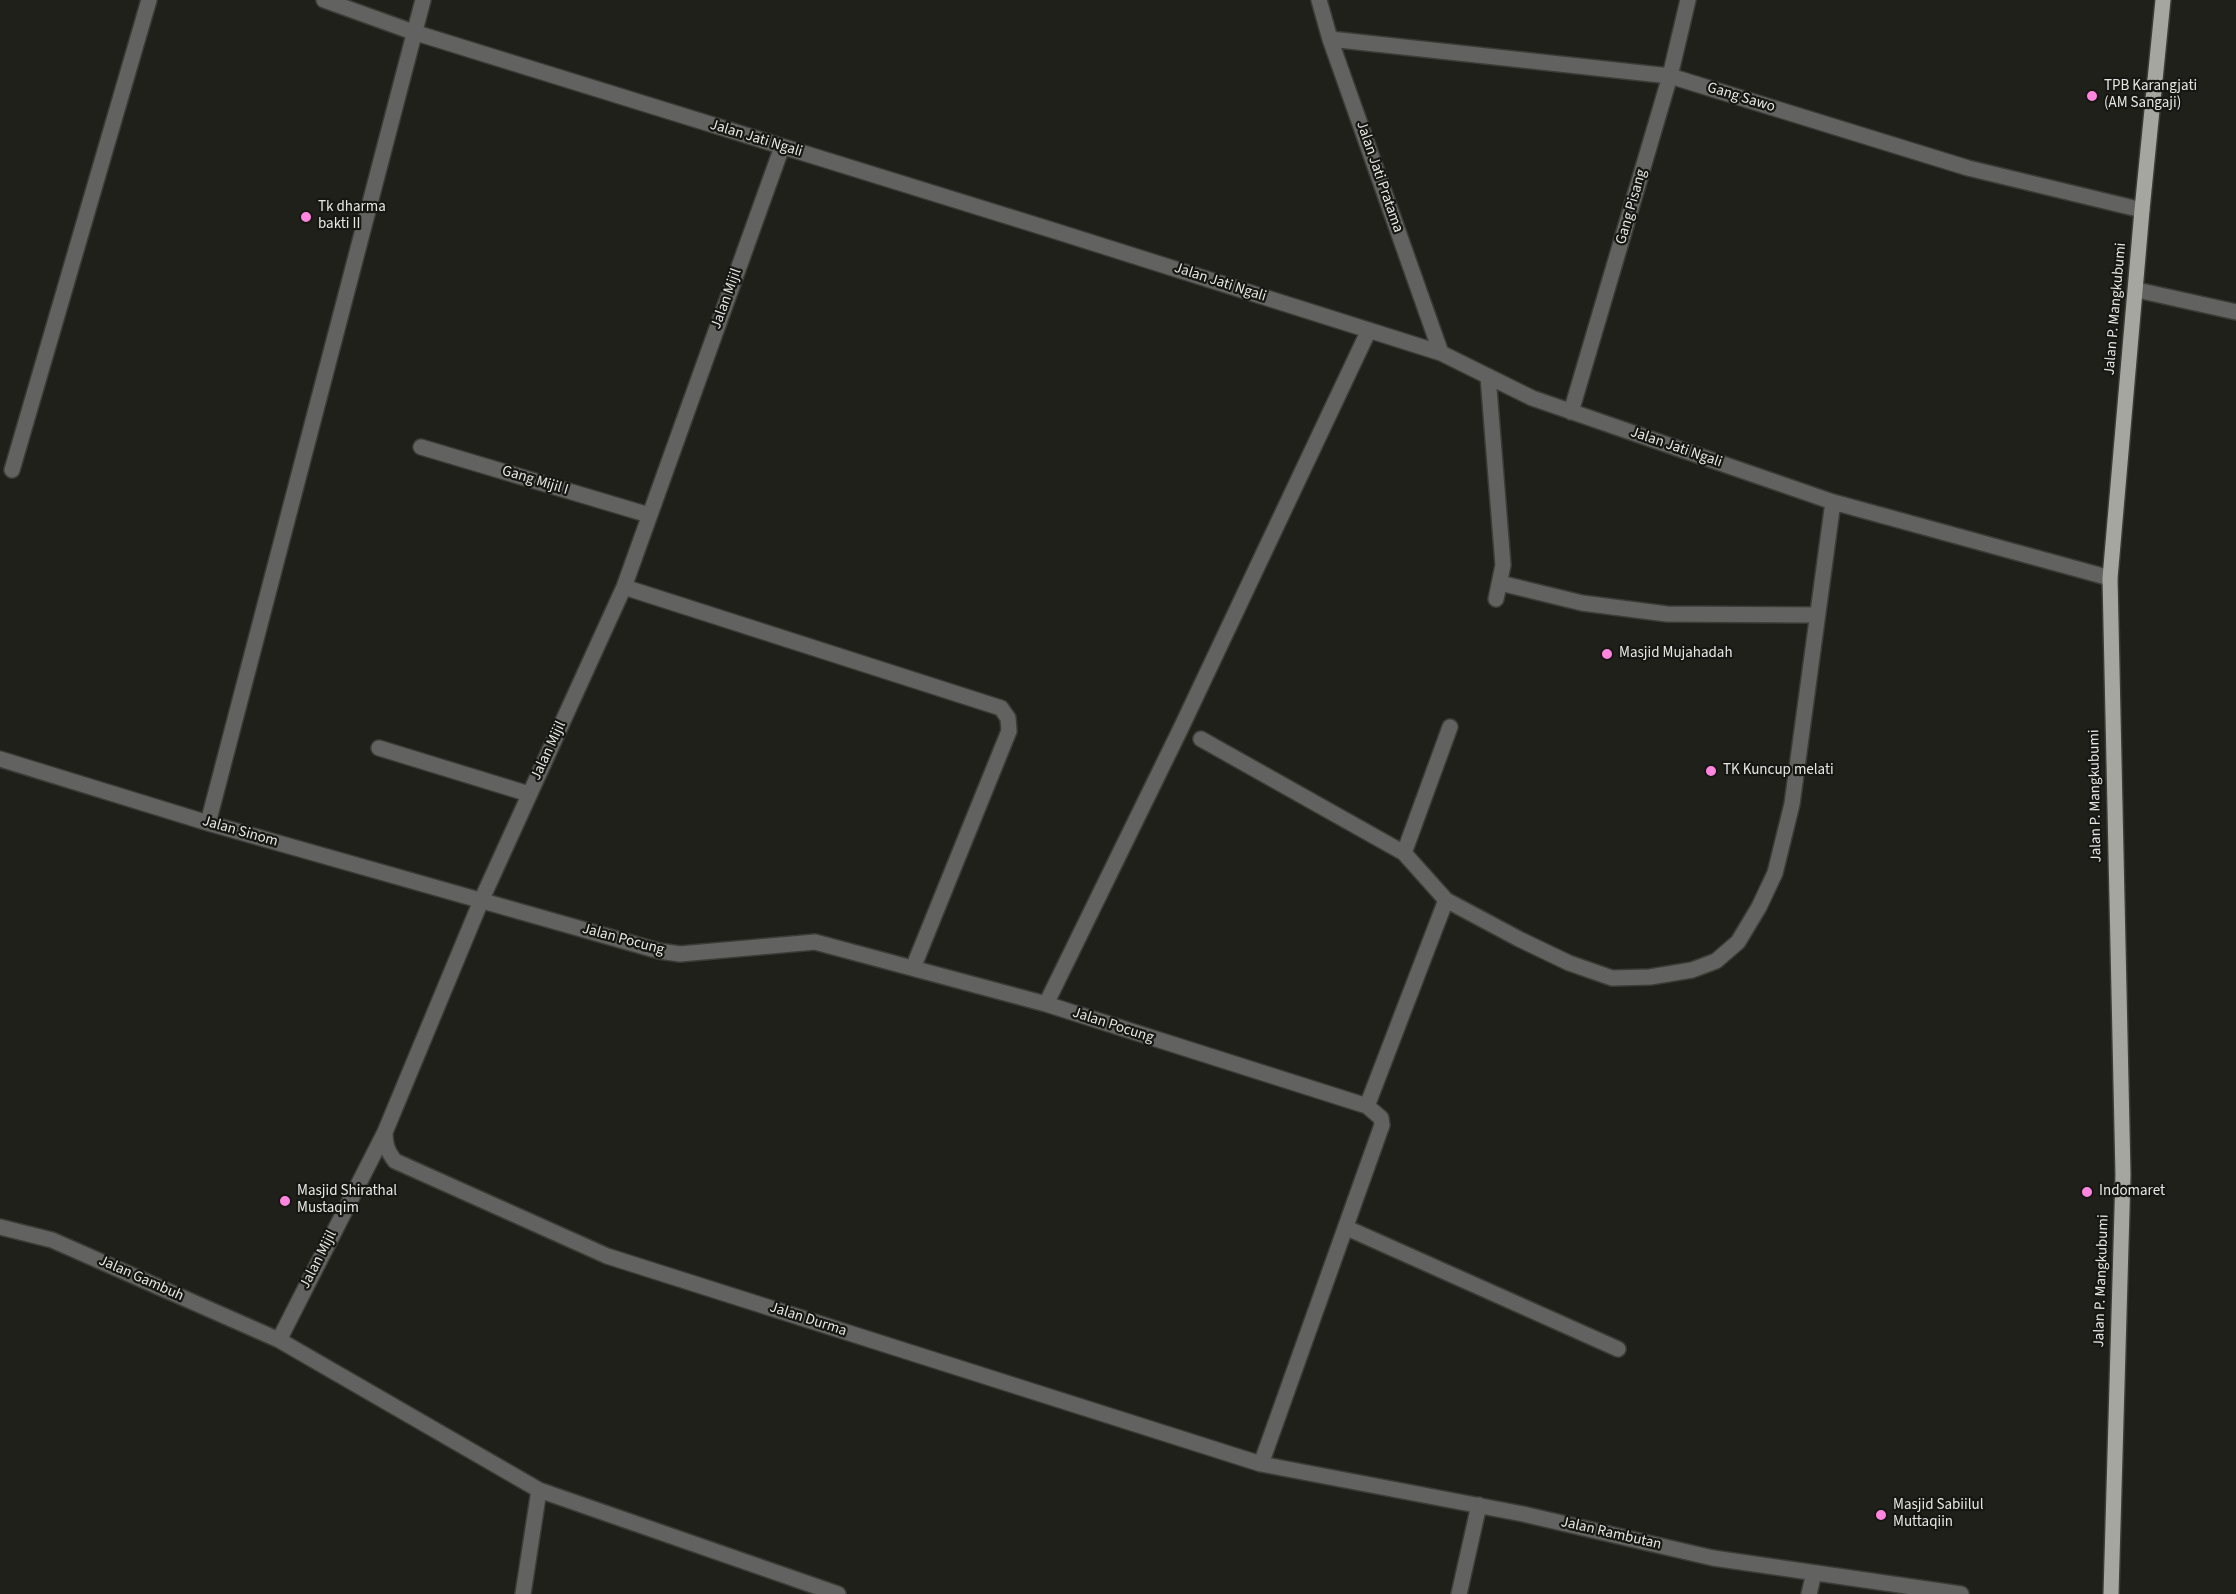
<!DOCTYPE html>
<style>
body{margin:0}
canvas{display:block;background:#20201b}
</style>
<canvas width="2236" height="1594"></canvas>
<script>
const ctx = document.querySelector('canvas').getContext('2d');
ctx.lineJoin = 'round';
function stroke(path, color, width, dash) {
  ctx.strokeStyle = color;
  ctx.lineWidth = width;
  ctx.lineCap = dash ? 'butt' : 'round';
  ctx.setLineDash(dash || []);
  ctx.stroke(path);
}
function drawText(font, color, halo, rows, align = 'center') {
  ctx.font = font + ' "Source Sans 3",sans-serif';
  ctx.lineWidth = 4.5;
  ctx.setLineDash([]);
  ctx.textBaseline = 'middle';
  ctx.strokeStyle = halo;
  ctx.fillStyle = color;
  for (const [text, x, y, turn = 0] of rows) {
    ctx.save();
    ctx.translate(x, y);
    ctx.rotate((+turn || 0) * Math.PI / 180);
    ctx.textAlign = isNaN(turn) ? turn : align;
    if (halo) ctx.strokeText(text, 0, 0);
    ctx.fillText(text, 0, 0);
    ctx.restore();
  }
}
const minor = new Path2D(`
 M324,0L413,32L1052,230L1441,353L1532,398L1833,502L2110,578
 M1319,0L1330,39L1441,353
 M1330,39L1670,76L1968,168L2142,210
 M2137,290L2236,312
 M1488,376L1503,565L1496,599
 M1571,412L1670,76L1688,0
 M421,447L649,515
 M12,470L149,0
 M1500,583L1582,603L1667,614L1817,615
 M624,587L1001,708L1008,718L1009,731L913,968
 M1201,739L1404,853L1446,900L1519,939L1569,963L1612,978L1650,977L1692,970L1716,961L1738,942L1759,907L1775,873L1792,804L1833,502
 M379,748L529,794
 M0,759L208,823L659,951L680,954L815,942L1046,1004L1367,1106L1381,1118L1382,1125L1261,1464
 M208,823L423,0
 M1404,853L1450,727
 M1046,1004L1181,728L1369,330
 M1367,1106L1446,900
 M385,1132C385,1144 387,1151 395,1161L607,1256L1261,1464L1523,1514L1713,1558L1961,1594
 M0,1227L52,1240L279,1340L539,1490L838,1594
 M1347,1228L1618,1349
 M279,1340L385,1132L481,901L624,587L782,147
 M523,1594L539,1490
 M1459,1594L1479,1505
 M1809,1594L1814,1573`);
const major = new Path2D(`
 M2111,1594L2123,1175L2110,578L2142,210L2163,0`);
stroke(minor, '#3c3c37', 18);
stroke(major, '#3c3c37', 18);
stroke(minor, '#626260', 15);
stroke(major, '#a6a6a1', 15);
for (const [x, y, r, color] of [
 [2092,96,6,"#ff85df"],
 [306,217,6,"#ff85df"],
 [1607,654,6,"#ff85df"],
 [1711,771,6,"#ff85df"],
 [2087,1192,6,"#ff85df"],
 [285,1201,6,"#ff85df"],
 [1881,1515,6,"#ff85df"]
]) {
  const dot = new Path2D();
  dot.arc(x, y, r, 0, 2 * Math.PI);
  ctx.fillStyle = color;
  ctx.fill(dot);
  stroke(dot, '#161612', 2);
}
drawText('15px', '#e6e6e3', '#161612', [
 ["TPB Karangjati",2104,87],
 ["(AM Sangaji)",2104,104],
 ["Tk dharma",318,208],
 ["bakti II",318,225],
 ["Masjid Mujahadah",1619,654],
 ["TK Kuncup melati",1723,771],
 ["Masjid Shirathal",297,1192],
 ["Mustaqim",297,1209],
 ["Indomaret",2099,1192],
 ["Masjid Sabiilul",1893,1506],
 ["Muttaqiin",1893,1523]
], 'left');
drawText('15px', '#e6e6e3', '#161612', [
 ["Gang Sawo",1741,98,17],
 ["Jalan Jati Ngali",756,139,17],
 ["Jalan Jati Pratama",1379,177,71],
 ["Gang Pisang",1632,207,-74],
 ["Jalan Jati Ngali",1220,283,18],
 ["Jalan Mijil",727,299,-70],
 ["Jalan P. Mangkubumi",2116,309,-85],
 ["Jalan Jati Ngali",1676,448,19],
 ["Gang Mijil I",535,481,17],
 ["Jalan Mijil",549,751,-65],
 ["Jalan P. Mangkubumi",2096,796,-91],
 ["Jalan Sinom",240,832,16],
 ["Jalan Pocung",623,940,15],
 ["Jalan Pocung",1113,1026,18],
 ["Jalan Mijil",319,1260,-63],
 ["Jalan Gambuh",141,1279,24],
 ["Jalan P. Mangkubumi",2102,1281,-88],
 ["Jalan Durma",808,1320,18],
 ["Jalan Rambutan",1611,1534,13]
]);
</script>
